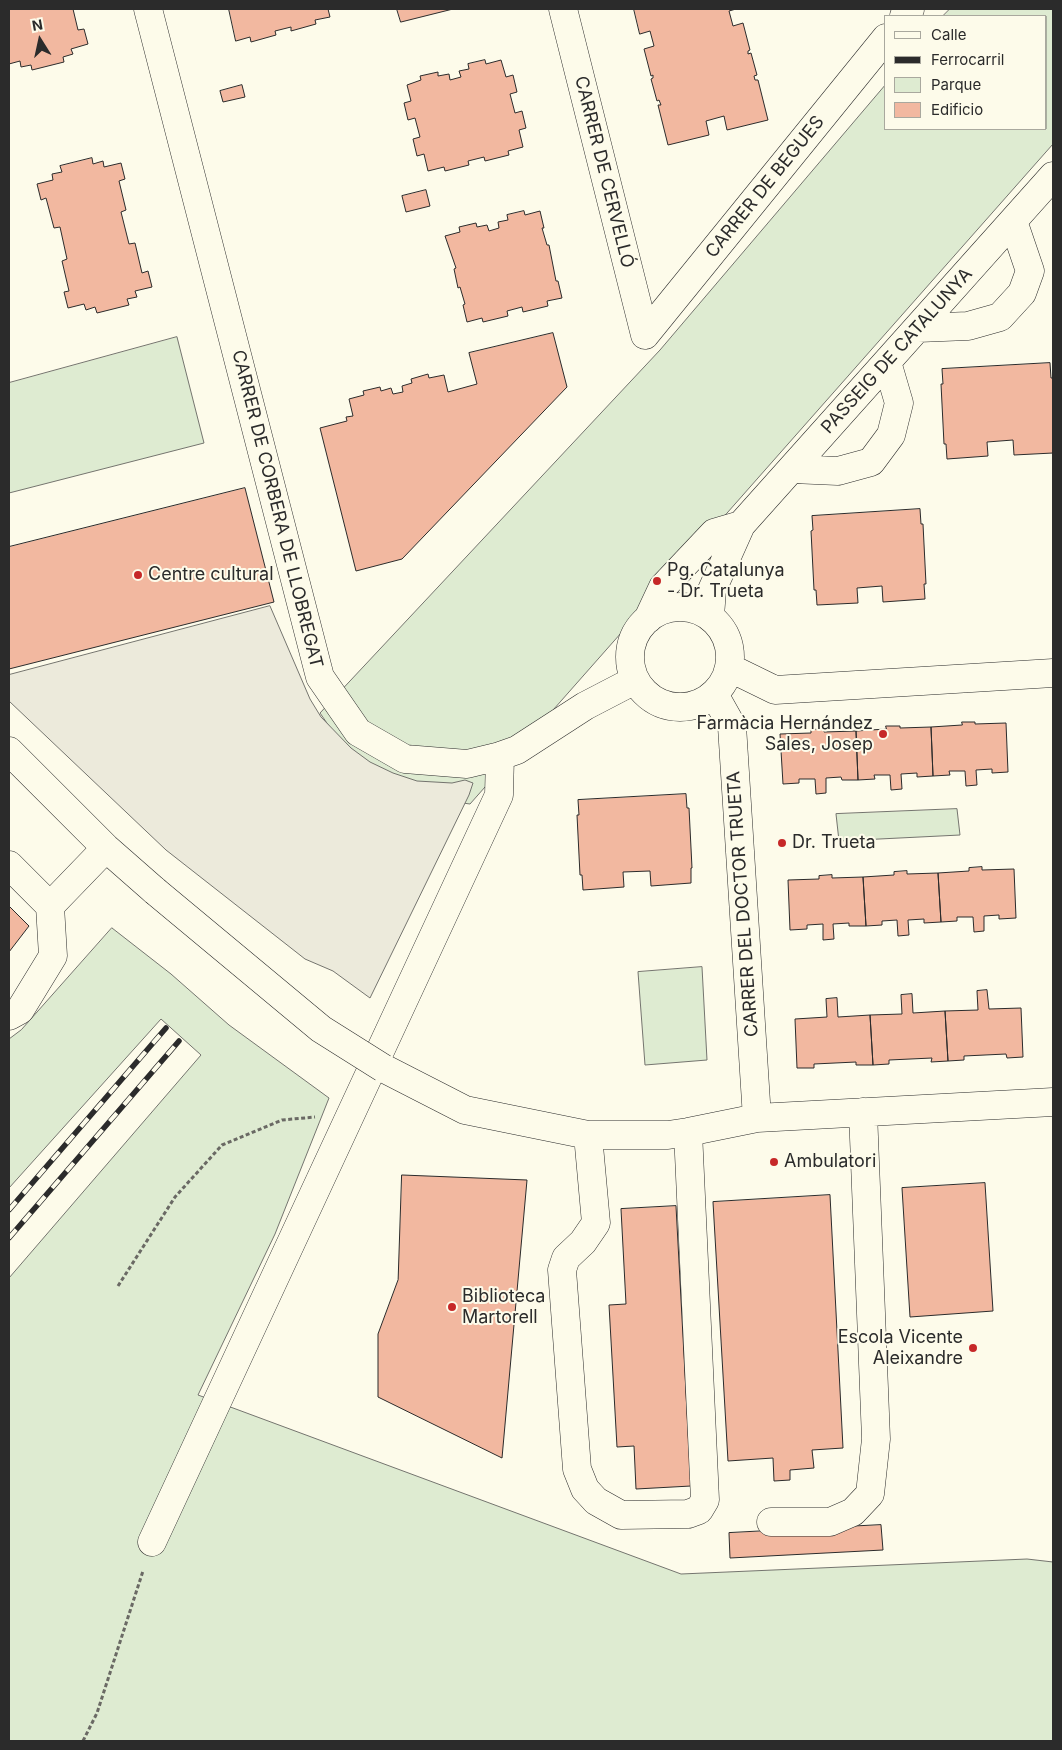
<!DOCTYPE html>
<meta charset="utf-8">
<style>
body{margin:0}
#map{position:relative;width:1062px;height:1750px;overflow:hidden;background:#fdfbea;font-family:Inter,sans-serif}
canvas{display:block}
.frame{position:absolute;inset:0;border:10px solid #2b2b2b;pointer-events:none}
.legend{position:absolute;left:884px;top:15px;width:162px;height:115px;box-sizing:border-box;background:#fdfbea;border:1px solid #a9a89e;margin:0;padding:6px 9px;list-style:none;font-size:15px;color:#2b2b2b}
.legend li{display:flex;align-items:center;gap:10px;height:25px}
.legend b{width:25px;border:1px solid #a9a89e}
.north{position:absolute;left:15px;top:15px;width:50px;height:50px;-webkit-text-stroke:4px #fdfbea;paint-order:stroke;rotate:350deg;font-size:14px;font-weight:700;line-height:20px;text-align:center;color:#2b2b2b}
.north::after{content:'';display:block;margin:auto;width:18px;height:22px;background:#2b2b2b;clip-path:polygon(50% 0,100% 100%,50% 72%,0 100%)}
</style>
<div id="map">
<canvas width="1062" height="1750"></canvas>
<div class="frame"></div>
<ul class="legend">
<li><b style="height:6px;background:#fdfbea"></b>Calle</li>
<li><b style="height:6px;background:#2b2b2b"></b>Ferrocarril</li>
<li><b style="height:14px;background:#deebd1"></b>Parque</li>
<li><b style="height:14px;background:#f2b8a0"></b>Edificio</li>
</ul>
<div class="north">N</div>
</div>
<script>
const ctx = document.querySelector('canvas').getContext('2d');
ctx.lineJoin = 'round';
function fillPath(path, color) {
  ctx.fillStyle = color;
  ctx.fill(path, 'evenodd');
}
function stroke(path, color, width, dash) {
  ctx.strokeStyle = color;
  ctx.lineWidth = width;
  ctx.lineCap = dash ? 'butt' : 'round';
  ctx.setLineDash(dash || []);
  ctx.stroke(path);
}
function drawText(font, color, halo, rows, align = 'center') {
  ctx.font = font + ' Inter,sans-serif';
  ctx.lineWidth = 4;
  ctx.setLineDash([]);
  ctx.textBaseline = 'middle';
  ctx.strokeStyle = halo;
  ctx.fillStyle = color;
  for (const [text, x, y, turn = 0] of rows) {
    ctx.save();
    ctx.translate(x, y);
    ctx.rotate((+turn || 0) * Math.PI / 180);
    ctx.textAlign = isNaN(turn) ? turn : align;
    if (halo) ctx.strokeText(text, 0, 0);
    ctx.fillText(text, 0, 0);
    ctx.restore();
  }
}
const green = new Path2D(`
 M950,9H1053V144L470,804L405,795L358,768L320,713L660,350L886,84V129H1046V16H943Z
 M177,337L204,443L9,493V383Z
 M957,809L960,835L839,841L836,814Z
 M112,928L171,974L229,1025L329,1098L275,1234L198,1395L681,1574L1027,1559L1053,1562V1741H9V1278L201,1055L161,1019L9,1188V1039L21,1030Z
 M702,967L707,1060L645,1065L638,972Z`);
fillPath(green, '#deebd1');
stroke(green, '#74746e', 1);
const parking = new Path2D(`
 M270,606L310,699L321,717L351,748L370,762L393,773L417,781L452,783L465,780L473,783L469,795L370,998L333,971L305,959L166,850L9,701V675Z`);
fillPath(parking, '#eceadb');
stroke(parking, '#74746e', 1);
const building = new Path2D(`
 M9,9H73L78,30L84,29L88,44L71,49L73,54L63,57L64,62L32,70L31,65L21,67L20,61L9,64Z
 M229,9H328L330,17L315,20L316,24L291,31V27L275,31L276,35L251,42L250,37L236,41Z
 M397,9H453L401,22Z
 M634,9H736L729,11L733,26L743,23L750,50L748,51V54L751,53L757,75L754,76L755,80H758L768,120L727,130L724,116L706,121L709,135L668,145L658,105H661L659,100L657,101L651,79L653,78V75L651,76L644,49L654,46L650,31L640,34Z
 M485,60L486,64L501,60L506,77L513,75L517,92L510,94L515,113L522,111L526,128L519,130L523,147L508,151L509,155L485,161L484,157L468,161L469,165L445,171L444,167L428,171L424,154L417,156L413,139L420,137L415,118L408,120L404,103L411,101L407,85L421,80L420,76L438,72V76L449,74L450,80L461,77L459,71L469,69L468,64Z
 M242,85L245,97L223,102L220,91Z
 M92,158L93,164L103,161L104,167L121,163L125,179L119,181L126,210L121,212L129,244L135,243L142,273L148,271L152,287L135,291L137,297L127,299L129,305L97,313L95,307L86,310L84,304L68,308L64,292L69,291L62,261L67,259L60,227L54,228L46,198L41,200L37,184L53,180L52,174L62,172L60,166Z
 M426,190L430,206L406,212L402,196Z
 M524,211L525,215L540,211L544,228H542L547,245H549L556,281H558L562,298L547,301L548,306L523,312L522,307L507,311L508,316L483,322L482,318L467,322L463,305L465,304L460,287L458,288L454,269L456,268L445,236L460,232L459,227L476,223L477,227L487,225L489,231L499,228L498,222L508,220L507,215Z
 M553,333L567,387L402,559L356,571L320,428L347,421L346,417L353,416L349,399L364,395L363,391L380,387L381,391L391,388L393,394L403,392L402,386L412,383L411,379L428,374L429,378L444,375L448,392L477,384L469,353Z
 M1050,363L1051,378H1053V453L1014,455L1013,440L987,442L988,456L947,459L946,444H944L941,384H943L942,369Z
 M245,488L274,602L9,669V547Z
 M920,509L921,524H923L926,584H924L925,599L883,602L882,586L857,588L858,603L817,605L816,590H814L811,531L813,530L812,516Z
 M962,722H975V724L1006,723L1008,772L992,773V769L976,770L977,785L966,786L965,771H949L950,775L933,776L931,727L962,725Z
 M886,726H900V728L931,727L933,776L917,777V773L901,774L902,789L891,790L890,775H874L875,779L858,780L856,731L886,729Z
 M824,729V732L856,731L858,780H842L841,777L826,778V793L816,794L815,779H799V783L783,784L780,734L811,733V730Z
 M686,794L687,808H689L692,868H691V883L651,886L650,871L623,872L624,887L583,890L582,875H580L577,815H579L578,800Z
 M982,867V870L1014,869L1016,918L999,919V915L984,916V931L974,932L973,917H957V921L941,922L938,873L969,871V868Z
 M907,871V874L938,873L941,922L924,923V919L908,920L909,935L898,936L897,920L882,921V925L866,926L863,877L894,875V872Z
 M832,875V878L863,877L866,926H849V923L833,924L834,939L823,940V924L807,925V929L790,930L788,880L819,879V876Z
 M9,906L29,926L9,952Z
 M987,990L989,1009L1021,1008L1023,1057L1007,1058L1006,1054L964,1056V1060L948,1061L945,1011L978,1010L977,991Z
 M912,994L913,1013L945,1011L948,1061L931,1062L932,1058L889,1060V1064L873,1065L870,1015L902,1014L901,995Z
 M837,998L838,1017L870,1015L873,1065H856V1062L814,1064V1068H797L795,1019L827,1017L826,999Z
 M402,1175L527,1180L502,1458L378,1397V1334L398,1280Z
 M985,1183L993,1311L910,1317L902,1188Z
 M830,1195L843,1448L812,1450L814,1468L790,1470V1480L774,1481L773,1458L728,1461L713,1202Z
 M676,1206L691,1486L636,1489L634,1446L617,1447L609,1305L626,1304L621,1209Z
 M881,1525L883,1550L730,1558L729,1533Z`);
fillPath(building, '#f2b8a0');
stroke(building, '#2b2b2b', 1);
const minor = new Path2D(`
 M148,9L320,677L358,732L405,759L467,764L500,756L517,750L585,706L635,680
 M563,9L645,335
 M904,16L910,9
 M918,328L968,326L1000,317L1022,293L1030,271L1013,221
 M645,335L886,38
 M792,469L838,471L871,462L891,435L899,403L887,362
 M630 657a50 50 0 1 1 100 0a50 50 0 1 1-100 0Z
 M710,616L712,590L741,525L1053,176
 M648,619L663,587L714,533L741,525
 M730,668L775,690L1053,673
 M714,694L732,726L757,1118
 M9,751L106,848L155,891
 M9,865L50,906
 M9,1016L20,1010L53,956L50,906L106,848
 M383,1068L465,1110L588,1135H668L688,1132L757,1118L1053,1102
 M588,1135L596,1223L583,1242L566,1258L562,1270L577,1469L585,1489L596,1501L621,1515L688,1514L699,1510L705,1500L688,1132
 M771,1522H830L853,1512L870,1494L876,1439L863,1112
 M152,1542L499,795L500,756`);
stroke(minor, '#2b2b2b', 29);
stroke(new Path2D(`
 M118,1286L175,1197L222,1145L282,1120L315,1117
 M83,1741L97,1713L143,1571`), '#6a6964', 3, [4, 2.5]);
stroke(minor, '#fdfbea', 28);
const rail = new Path2D(`
 M9,1210L166,1028
 M9,1238L179,1041`);
stroke(rail, '#2b2b2b', 5.5);
stroke(rail, '#fdfbea', 4, [11]);
const minorBridge = new Path2D(`
 M155,891L321,1029L383,1068`);
stroke(minorBridge, '#2b2b2b', 29, []);
stroke(minorBridge, '#fdfbea', 28);
for (const [x, y, r, color] of [
 [138,575,5,"#c62828"],
 [657,581,5,"#c62828"],
 [883,734,5,"#c62828"],
 [782,843,5,"#c62828"],
 [774,1162,5,"#c62828"],
 [452,1307,5,"#c62828"],
 [973,1348,5,"#c62828"]
]) {
  const dot = new Path2D();
  dot.arc(x, y, r, 0, 2 * Math.PI);
  ctx.fillStyle = color;
  ctx.fill(dot);
  stroke(dot, '#fdfbea', 2);
}
drawText('18px', '#2b2b2b', '#fdfbea', [
 ["CARRER DE CERVELLÓ",604,172,76],
 ["CARRER DE BEGUES",765,187,-51],
 ["PASSEIG DE CATALUNYA",897,351,-48],
 ["CARRER DE CORBERA DE LLOBREGAT",277,509,76],
 ["CARRER DEL DOCTOR TRUETA",743,904,-94]
]);
drawText('18px', '#2b2b2b', '#fdfbea', [
 ["Pg. Catalunya",667,571],
 ["- Dr. Trueta",667,592],
 ["Centre cultural",148,575],
 ["Farmàcia Hernández",873,724,"right"],
 ["Sales, Josep",873,745,"right"],
 ["Dr. Trueta",792,843],
 ["Ambulatori",784,1162],
 ["Biblioteca",462,1297],
 ["Martorell",462,1318],
 ["Escola Vicente",963,1338,"right"],
 ["Aleixandre",963,1359,"right"]
], 'left');
</script>
